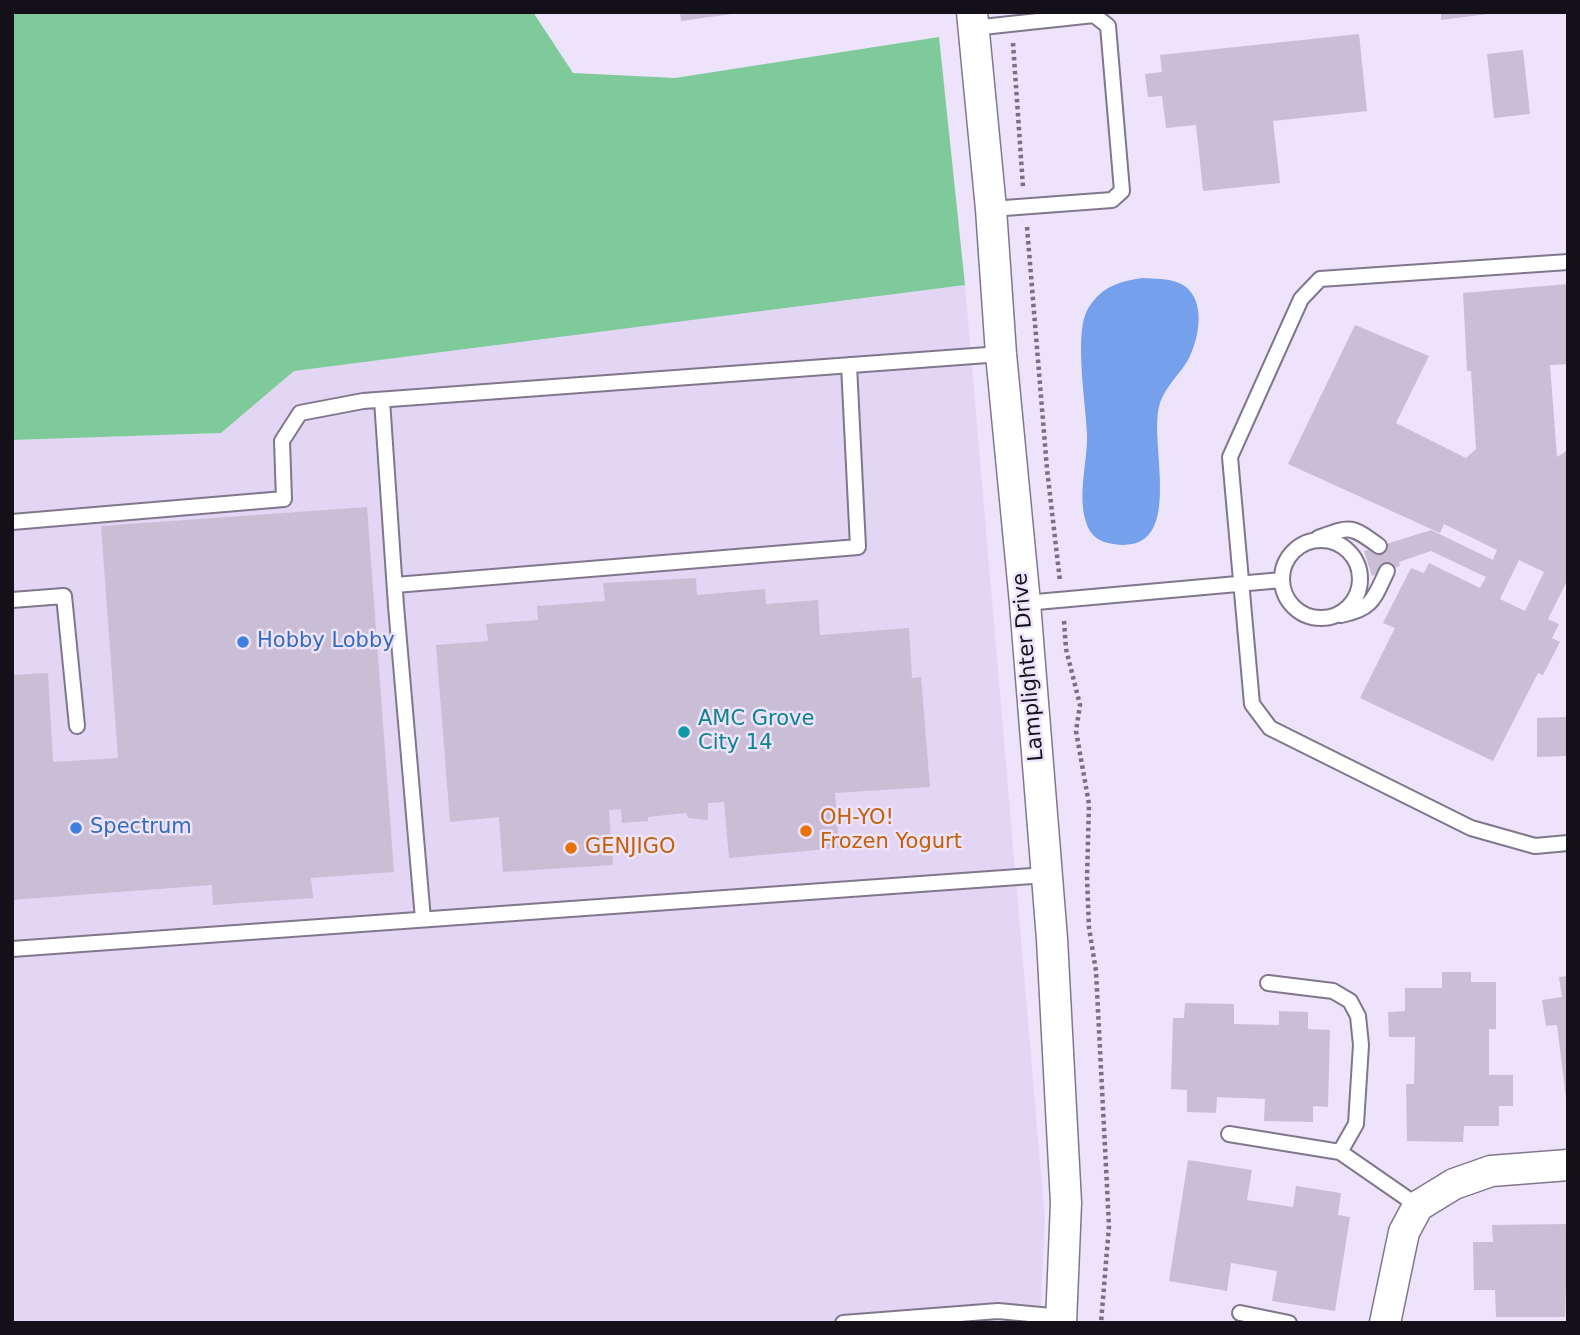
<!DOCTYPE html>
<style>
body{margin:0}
#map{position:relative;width:1580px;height:1335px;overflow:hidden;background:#ede3fb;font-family:"DejaVu Sans",sans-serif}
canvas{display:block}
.frame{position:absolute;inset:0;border:14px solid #141019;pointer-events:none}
</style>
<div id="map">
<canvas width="1580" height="1335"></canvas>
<div class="frame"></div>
</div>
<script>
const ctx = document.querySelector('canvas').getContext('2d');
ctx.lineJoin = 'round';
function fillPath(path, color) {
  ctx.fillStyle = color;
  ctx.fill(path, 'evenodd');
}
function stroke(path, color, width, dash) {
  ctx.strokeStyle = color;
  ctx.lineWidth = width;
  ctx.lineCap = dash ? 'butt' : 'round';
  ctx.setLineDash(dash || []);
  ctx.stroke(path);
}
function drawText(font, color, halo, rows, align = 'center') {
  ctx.font = font + ' "DejaVu Sans",sans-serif';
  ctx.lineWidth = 5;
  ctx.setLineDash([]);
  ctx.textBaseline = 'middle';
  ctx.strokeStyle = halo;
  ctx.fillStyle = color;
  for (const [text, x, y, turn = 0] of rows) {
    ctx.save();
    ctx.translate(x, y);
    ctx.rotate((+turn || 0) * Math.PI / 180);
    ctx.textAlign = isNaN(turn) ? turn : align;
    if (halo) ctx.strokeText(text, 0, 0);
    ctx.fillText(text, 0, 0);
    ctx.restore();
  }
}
fillPath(new Path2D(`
 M965,285L1045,1220L1040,1323H12V440L221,433L294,371Z`), '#e3d6f5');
fillPath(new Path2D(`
 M12,12H533L573,73L675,78L939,37L965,285L294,371L221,433L12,440Z`), '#7fca9a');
fillPath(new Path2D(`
 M1142,278C1153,279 1168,278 1179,283C1207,295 1200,336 1189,358C1180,375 1163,388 1159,407C1149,447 1187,556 1113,544C1099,542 1090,536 1086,522C1077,494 1088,461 1087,433C1086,403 1073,330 1089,307C1103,286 1118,282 1142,278Z`), '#75a0ec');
fillPath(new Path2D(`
 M680,12H732V14L681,21Z
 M1441,12H1488V14L1441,20Z
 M1359,34L1367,111L1273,121L1280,183L1203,191L1196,125L1166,128L1162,96L1148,97L1145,74L1162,72L1160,55Z
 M1523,50L1530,114L1494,118L1487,54Z
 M1568,284V364L1550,365L1557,457L1568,450V584L1566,583L1548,619L1559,624L1552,638L1560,642L1543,675L1538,673L1493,761L1360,698L1395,628L1383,623L1411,568L1424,573L1429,563L1480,588L1486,577L1431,551L1399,562L1400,566L1372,576L1364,551L1431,530L1493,560L1497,550L1444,524L1440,533L1288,464L1355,325L1429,356L1396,423L1466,458L1476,449L1471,371H1467L1463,293ZM1519,560L1544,572L1525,611L1500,599Z
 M367,507L394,872L311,878L313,898L213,905L212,885L12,900V675L48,673L53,762L118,758L101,526Z
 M696,578L697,595L765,589L766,604L818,600L820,635L909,628L912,678L921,677L930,787L835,793L839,848L729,858L724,802L708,803V820L688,818L686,813L648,817V821L622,823L621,809L609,810L613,865L503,872L499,817L450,822L436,645L488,641L486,624L538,620L537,606L605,601L603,583Z
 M1568,717V756L1537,757V718Z
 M1442,972H1471V982H1496V1029H1489V1075H1513V1106H1499V1126H1464L1463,1142L1407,1141L1406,1084H1414L1415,1037H1389L1388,1012L1405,1011V988H1442Z
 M1568,976V1097L1566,1098L1557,1025L1546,1026L1542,1000L1562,997L1559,977Z
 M1185,1003L1234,1004V1024L1279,1025V1011L1308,1012V1029L1330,1030L1328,1107L1313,1106V1122L1264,1121L1265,1099L1217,1097L1216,1113L1187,1112V1090L1171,1089L1173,1018H1184Z
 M1188,1160L1252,1170L1247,1200L1293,1207L1296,1186L1341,1193L1338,1215L1350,1217L1335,1311L1272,1301L1277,1271L1231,1263L1227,1291L1169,1281Z
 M1568,1224L1565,1317H1496L1495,1290H1474L1473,1242H1493L1492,1225Z`), '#c9bed5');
const lane = new Path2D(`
 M973,28L1094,15L1108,26L1122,191L1112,200L991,209
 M1568,262L1320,279L1301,299L1230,457L1252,704L1270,728L1471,828L1535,846L1568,843
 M382,400L396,606L423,919
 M12,522L284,499L282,441L300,413L363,401L1001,354
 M1318,538C1351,526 1350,525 1379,546
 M1282 579a39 39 0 1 1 78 0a39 39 0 1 1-78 0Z
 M395,585L858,547L849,365
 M12,600L64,596L77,726
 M1025,603L1282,580
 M1341,615C1373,609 1374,598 1387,571
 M12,949L1046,875
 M1268,983L1333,991L1350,1001L1358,1016L1361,1045L1356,1124L1340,1152
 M1229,1134L1340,1152L1418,1206
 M1240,1313L1289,1323
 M843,1323L998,1311L1062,1317`);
const street = new Path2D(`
 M972,12L991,209L1001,354L1025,603L1052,939L1066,1203L1061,1323
 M1385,1323L1404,1232L1418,1206L1454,1184L1491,1171L1568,1165`);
stroke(lane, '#80778c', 18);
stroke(street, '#80778c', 33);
stroke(new Path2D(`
 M1013,43L1023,187
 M1027,227L1047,469L1060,581
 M1064,621L1066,649L1080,705L1076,731L1089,804L1087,878L1089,928L1096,971L1109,1226L1101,1323`), '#787181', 4.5, [3.5, 3.5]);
stroke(lane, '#fff', 14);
stroke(street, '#fff', 30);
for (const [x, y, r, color] of [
 [243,642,7,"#3f7fe0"],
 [684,732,7,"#0f9aa8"],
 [76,828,7,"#3f7fe0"],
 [806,831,7,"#e8710a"],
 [571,848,7,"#e8710a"]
]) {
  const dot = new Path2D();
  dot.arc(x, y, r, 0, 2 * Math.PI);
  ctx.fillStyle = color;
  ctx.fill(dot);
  stroke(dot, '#ede3fb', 2.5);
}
drawText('21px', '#366cbe', '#ede3fb', [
 ["Hobby Lobby",257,642],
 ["Spectrum",90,828]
], 'left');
drawText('21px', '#141019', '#ede3fb', [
 ["Lamplighter Drive",1029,667,-95]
]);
drawText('21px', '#0d838f', '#ede3fb', [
 ["AMC Grove",698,720],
 ["City 14",698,744]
], 'left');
drawText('21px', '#c56008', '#ede3fb', [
 ["OH-YO!",820,819],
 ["Frozen Yogurt",820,843],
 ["GENJIGO",585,848]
], 'left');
</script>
